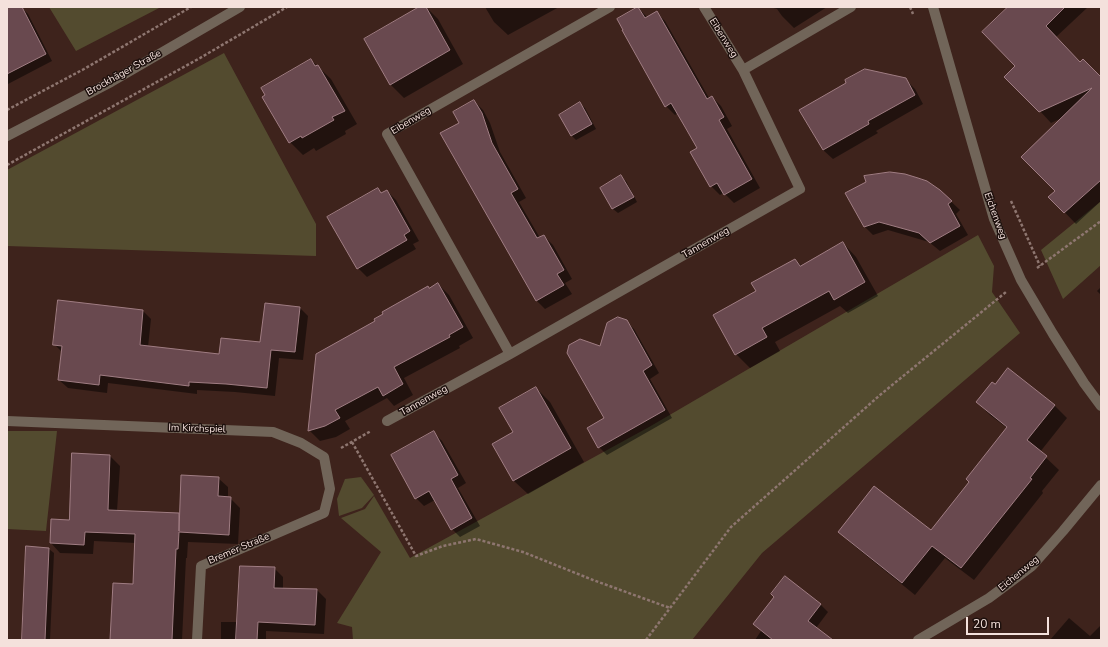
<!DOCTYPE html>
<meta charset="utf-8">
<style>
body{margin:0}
#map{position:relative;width:1108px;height:647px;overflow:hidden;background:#3e231c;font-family:"Nunito Sans",sans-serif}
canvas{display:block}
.frame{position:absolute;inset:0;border:8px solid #f4e1dc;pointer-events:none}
.scale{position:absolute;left:966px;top:617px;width:83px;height:18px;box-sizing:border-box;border:2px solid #f4e1dc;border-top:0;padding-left:5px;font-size:12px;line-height:14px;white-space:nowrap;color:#f4e1dc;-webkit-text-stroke:3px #1d100d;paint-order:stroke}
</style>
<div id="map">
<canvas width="1108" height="647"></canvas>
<div class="frame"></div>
<div class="scale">20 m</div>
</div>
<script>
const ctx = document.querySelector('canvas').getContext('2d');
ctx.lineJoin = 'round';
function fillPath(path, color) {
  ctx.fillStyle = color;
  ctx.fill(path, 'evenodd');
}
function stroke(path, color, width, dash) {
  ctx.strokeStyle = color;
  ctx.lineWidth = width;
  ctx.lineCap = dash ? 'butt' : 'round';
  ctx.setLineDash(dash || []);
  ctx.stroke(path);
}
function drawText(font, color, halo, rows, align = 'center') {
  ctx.font = font + ' "Nunito Sans",sans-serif';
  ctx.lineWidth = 3;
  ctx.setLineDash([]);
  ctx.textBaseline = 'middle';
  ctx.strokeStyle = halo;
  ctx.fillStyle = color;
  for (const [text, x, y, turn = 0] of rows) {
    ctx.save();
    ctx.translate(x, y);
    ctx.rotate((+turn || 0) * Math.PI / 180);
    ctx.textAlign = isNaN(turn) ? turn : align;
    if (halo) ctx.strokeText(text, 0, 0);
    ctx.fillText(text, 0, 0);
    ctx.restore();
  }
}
fillPath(new Path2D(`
 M49,7H161L76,51Z
 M224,53L316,224V256L7,246V170Z
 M1101,201V265L1063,299L1041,250Z
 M978,235L994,266L992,292L1020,333L762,553L692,640H353L352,627L337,623L381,552L341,518L365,509L374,496L410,558L649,427Z
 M7,431H57L46,531L7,529Z
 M361,477L374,495L362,508L339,516L337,499L345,479Z`), '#534b2f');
fillPath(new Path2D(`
 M21,7L28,14L52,61L8,84L7,83V14Z
 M421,7H426L438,19L463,64L404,98L390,84Z
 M485,7H559L508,35L494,22Z
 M770,7H827L794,28L782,16L777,9Z
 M1010,7H1088L1056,37L1081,63L1101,79V201L1076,224L1050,197L1056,191L1064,117L1051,123L1040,111L1017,66Z
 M638,8L647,17L656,12L665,21L709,98L712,97L721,106L732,126L727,129L760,188L734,203L724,193L720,195L711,186L692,152L698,149L678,113L675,115L666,106Z
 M311,60L331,79L357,124L345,131L346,134L316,151L314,148L303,155L290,142Z
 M905,79L915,89L923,104L876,131L878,133L833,159L823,150L800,110Z
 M474,101L483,110L490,123L500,152L526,198L519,202L540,238L544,236L553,245L572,279L565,283L572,294L545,309L536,300L460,123Z
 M580,104L585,108L596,129L576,140L572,136L560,115Z
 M621,177L626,181L637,202L618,213L613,209L601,188Z
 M378,189L382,194L387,191L396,200L419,241L413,244L416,249L367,277L358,268Z
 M939,190L960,210L956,214L968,235L940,251L929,242L888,230L873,235L864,226Z
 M843,243L856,257L878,296L848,313L840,306L775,342L780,351L750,368L736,354L757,291L795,260L802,266Z
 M438,284L449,295L473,338L459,346L460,348L404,378L413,395L394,406L387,398L345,421L350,429L336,437L320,441L309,430L376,322Z
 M1101,287V295L1097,291Z
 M300,308L308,316L303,360L279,358L275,396L235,392L197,390V394L108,383L107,393L68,388L59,380L62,352L54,344L143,311L151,319L148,347L220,356L261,343Z
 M626,321L634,329L659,373L650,379L672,418L607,455L599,447L605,418L601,347Z
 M536,388L550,402L584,462L528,494L514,481L494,444L514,432Z
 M977,402L1054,405L1067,418L1040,452L1059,470L1042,491L1043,493L974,580L945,558L915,595L852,544L839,532L931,531L970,482L1007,428L990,415Z
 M434,433L442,441L466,483L458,488L480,526L460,537L452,529L435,500L424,506L416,498Z
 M73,454L110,456L120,466L117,511L179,514L180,516L218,478L228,487V498H230L240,508L238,544L188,542L187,558H186L182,640H114L134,585L136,543L94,541L93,554L60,553L51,543L70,521Z
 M49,549L54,553L50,640H23Z
 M274,568L283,577V589L317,590L326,599L324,634L266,631V640H221V622H238Z
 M785,577L821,605L828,612L816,628L831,640H755L761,631L754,624L776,597Z
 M1069,618L1090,636L1101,625V640H1050Z`), '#0007');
const building = new Path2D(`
 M7,7H22L46,54L7,74Z
 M419,7H426L450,50L390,85L364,39Z
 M638,7L645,18L657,11L707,99L712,96L724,117L719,120L752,179L724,195L717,183L710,187L690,152L697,148L685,127L671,103L665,107L622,30H623L617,19Z
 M1008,7H1065L1046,26L1080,62L1083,59L1101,77V180L1064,213L1048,197L1055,191L1021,157L1092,88L1039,112L1004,77L1015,66L982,32Z
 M311,59L315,66L318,65L345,111L332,117L334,120L302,138L301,136L289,143L262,97L265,95L261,88Z
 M865,69L906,78L915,95L868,121L869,124L823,150L799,110L846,83L845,80Z
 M474,100L482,113L492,143L518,189L511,193L537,238L544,235L564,270L557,274L564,285L536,301L440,133L459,123L453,112Z
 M580,102L592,124L571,136L559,115Z
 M890,172L905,174L918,178L927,181L940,190L952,201L948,204L960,226L930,243L919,233L879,222L864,227L845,193L866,182L864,176Z
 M621,175L634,197L612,209L600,188Z
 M378,188L381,193L387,190L410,231L404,235L407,240L357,269L327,217Z
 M843,242L865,282L834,300L829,291L762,328L767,337L735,355L713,315L756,291L751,283L795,259L800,266Z
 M438,283L463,327L449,335L450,337L394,367L403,384L383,396L378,387L335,410L340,418L325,426L308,431L316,354L375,321L374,319L383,314L382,312L428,286L429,288Z
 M58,300L143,310L140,345L219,354L221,338L260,342L265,303L300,307L295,352L271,350L267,388L226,384L189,382V386L100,375L99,385L58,380L62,346L53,345Z
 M618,317L627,320L652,365L643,371L665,410L598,448L587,428L604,418L567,353L569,345L580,339L600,346L607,323Z
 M1008,368L1055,405L1027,440L1047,456L1030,478L1032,479L961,568L932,546L902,583L838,532L874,486L931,530L969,482L966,479L1007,427L976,402L992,382L995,384Z
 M536,387L571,448L513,481L492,444L513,432L499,408Z
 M434,431L458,475L451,479L472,518L451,530L429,491L415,499L391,455Z
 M72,453L110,455L108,510L179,513V531L181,475L219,477L218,496L231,497L229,535L179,532L178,549H176L172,640H110L113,583L133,584L135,534L85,532L84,545L50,543L51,519L69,520Z
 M26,546L49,548L45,640H22Z
 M240,566L275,567L274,588L317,589L315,625L258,622L257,640H236Z
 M785,576L821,604L808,621L833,640H773L753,624L774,597L771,594Z`);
fillPath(building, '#69494f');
stroke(building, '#a07d83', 1);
stroke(new Path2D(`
 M910,7L913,14
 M7,110L84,69L191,7
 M7,165L200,58L287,7
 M1011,201L1040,266
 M1037,268L1101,221
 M352,442L416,556L443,546L476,539L523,552L593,580L670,608
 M341,448L371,431
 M646,640L731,527L880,395L1006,292`), '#8e7670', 2.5, [3, 2]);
stroke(new Path2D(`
 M933,7L994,219L1021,280L1053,334L1084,383L1101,406
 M743,70L851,7
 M7,136L111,82L240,7
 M510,354L387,134L610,7
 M7,421L273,432L301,443L324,457L330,489L324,513L201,566L197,640
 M387,421L510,354L800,189L743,70L704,7
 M918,640L989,598L1032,566L1063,531L1101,485`), '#716559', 10);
drawText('10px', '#f4e1dc', '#1d100d', [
 ["Eibenweg",723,38,58],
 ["Brockhäger Straße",124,73,-29],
 ["Eibenweg",411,121,-31],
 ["Eichenweg",995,216,70],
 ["Tannenweg",706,243,-30],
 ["Tannenweg",424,401,-29],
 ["Im Kirchspiel",197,429,2],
 ["Bremer Straße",239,549,-23],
 ["Eichenweg",1019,574,-40]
]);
</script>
